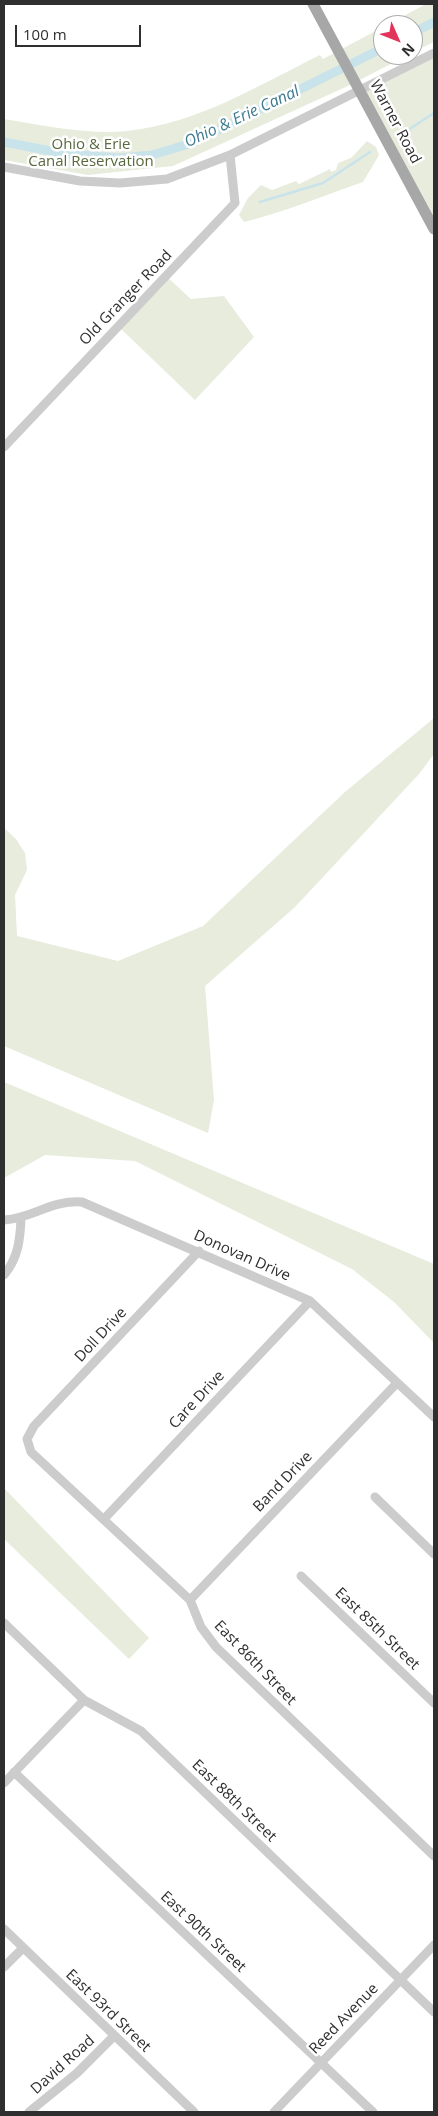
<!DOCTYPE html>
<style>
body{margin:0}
#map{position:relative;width:438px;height:2116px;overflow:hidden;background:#fff;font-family:"Open Sans",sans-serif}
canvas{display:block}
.frame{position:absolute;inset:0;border:5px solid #2f2f2f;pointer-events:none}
.north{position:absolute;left:373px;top:15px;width:50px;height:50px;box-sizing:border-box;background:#fff;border:1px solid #acacac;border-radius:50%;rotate:134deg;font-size:14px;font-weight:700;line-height:20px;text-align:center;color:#2f2f2f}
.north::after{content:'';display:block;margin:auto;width:18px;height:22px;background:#e1355a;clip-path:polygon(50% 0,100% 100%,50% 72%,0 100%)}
.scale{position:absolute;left:15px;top:25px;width:126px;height:22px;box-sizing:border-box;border:2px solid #2f2f2f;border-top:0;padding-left:6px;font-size:15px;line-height:18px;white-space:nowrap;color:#2f2f2f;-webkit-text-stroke:4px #fff;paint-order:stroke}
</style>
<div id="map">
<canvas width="438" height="2116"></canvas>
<div class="frame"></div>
<div class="north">N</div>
<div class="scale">100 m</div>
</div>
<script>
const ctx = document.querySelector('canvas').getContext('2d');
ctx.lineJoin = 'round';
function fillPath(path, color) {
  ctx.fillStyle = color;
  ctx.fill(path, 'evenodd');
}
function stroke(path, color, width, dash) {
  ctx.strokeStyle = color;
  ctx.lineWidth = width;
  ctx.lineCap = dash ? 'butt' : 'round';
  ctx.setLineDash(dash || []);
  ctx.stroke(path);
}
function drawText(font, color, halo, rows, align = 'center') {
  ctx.font = font + ' "Open Sans",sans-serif';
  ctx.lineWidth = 5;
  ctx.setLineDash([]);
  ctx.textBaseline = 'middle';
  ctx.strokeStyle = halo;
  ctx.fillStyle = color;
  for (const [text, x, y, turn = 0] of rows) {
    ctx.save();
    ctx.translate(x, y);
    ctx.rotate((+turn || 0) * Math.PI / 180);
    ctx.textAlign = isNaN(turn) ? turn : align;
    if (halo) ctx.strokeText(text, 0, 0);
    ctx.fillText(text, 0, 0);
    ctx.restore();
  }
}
fillPath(new Path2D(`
 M426,4H434V42L413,52V25H387Z
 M383,27V55H408L352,84L173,166L88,175L4,160V119C39,125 74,132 110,132C187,130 253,88 320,55L323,59Z
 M434,53V229L360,89Z
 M367,141L376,147L379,155L363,182C323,196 284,212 244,222L239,215L248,198L261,185L272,190L296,181L299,184L330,169L331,172L336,170L338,163L351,158Z
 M166,276L191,299L224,296L254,337L195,400L118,326Z
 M434,718V754L419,774L295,907L205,986L214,1100L208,1133L4,1046V828L16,839L25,853L27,870L15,895L17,936L118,961L203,926L345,792Z
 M4,1082L434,1264V1343L394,1302L352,1269L135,1161L45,1155L4,1178Z
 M4,1488L149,1638L129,1659L4,1539Z`), '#e7ecdd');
stroke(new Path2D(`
 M408,130L434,113
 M260,202L323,183L370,152`), '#c9e3eb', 2.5);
stroke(new Path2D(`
 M413,33L434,22
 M4,142L66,154L119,158L152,155L192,143L383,48`), '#c9e3eb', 9);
stroke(new Path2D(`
 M4,167L80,181L120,183L167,179L230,155L434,53
 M4,447L235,203L230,155
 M4,1220C34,1218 50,1200 82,1202L310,1301L434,1417
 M199,1251L34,1426L27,1439L31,1452L190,1600L201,1627L216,1647L434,1856
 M4,1275C18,1258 20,1241 21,1219
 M375,1497L434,1554
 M104,1519L310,1301
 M301,1576L434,1703
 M190,1600L396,1384
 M4,1623L84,1700L141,1731L434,2012
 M14,1772L373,2112
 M4,1783L84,1700
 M4,1929L194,2112
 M4,1967L23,1948
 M29,2112L77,2073L114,2036
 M274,2112L434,1945`), '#ccc', 9);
stroke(new Path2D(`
 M313,4L434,229`), '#a7a7a7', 11);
drawText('15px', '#2f2f2f', '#fff', [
 ["Warner Road",395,122,62],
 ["Old Granger Road",126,298,-46],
 ["Donovan Drive",242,1256,24],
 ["Doll Drive",101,1335,-47],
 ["Care Drive",197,1400,-47],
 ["Band Drive",283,1482,-46],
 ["East 85th Street",377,1629,44],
 ["East 86th Street",255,1663,46],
 ["East 88th Street",234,1801,44],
 ["East 90th Street",203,1932,43],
 ["East 93rd Street",108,2011,44],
 ["Reed Avenue",344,2019,-46],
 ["David Road",63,2065,-42]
]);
drawText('15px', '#58693d', '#fff', [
 ["Ohio & Erie",91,145],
 ["Canal Reservation",91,162]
]);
drawText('italic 16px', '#3e7b8f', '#fff', [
 ["Ohio & Erie Canal",242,117,-25]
]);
</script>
